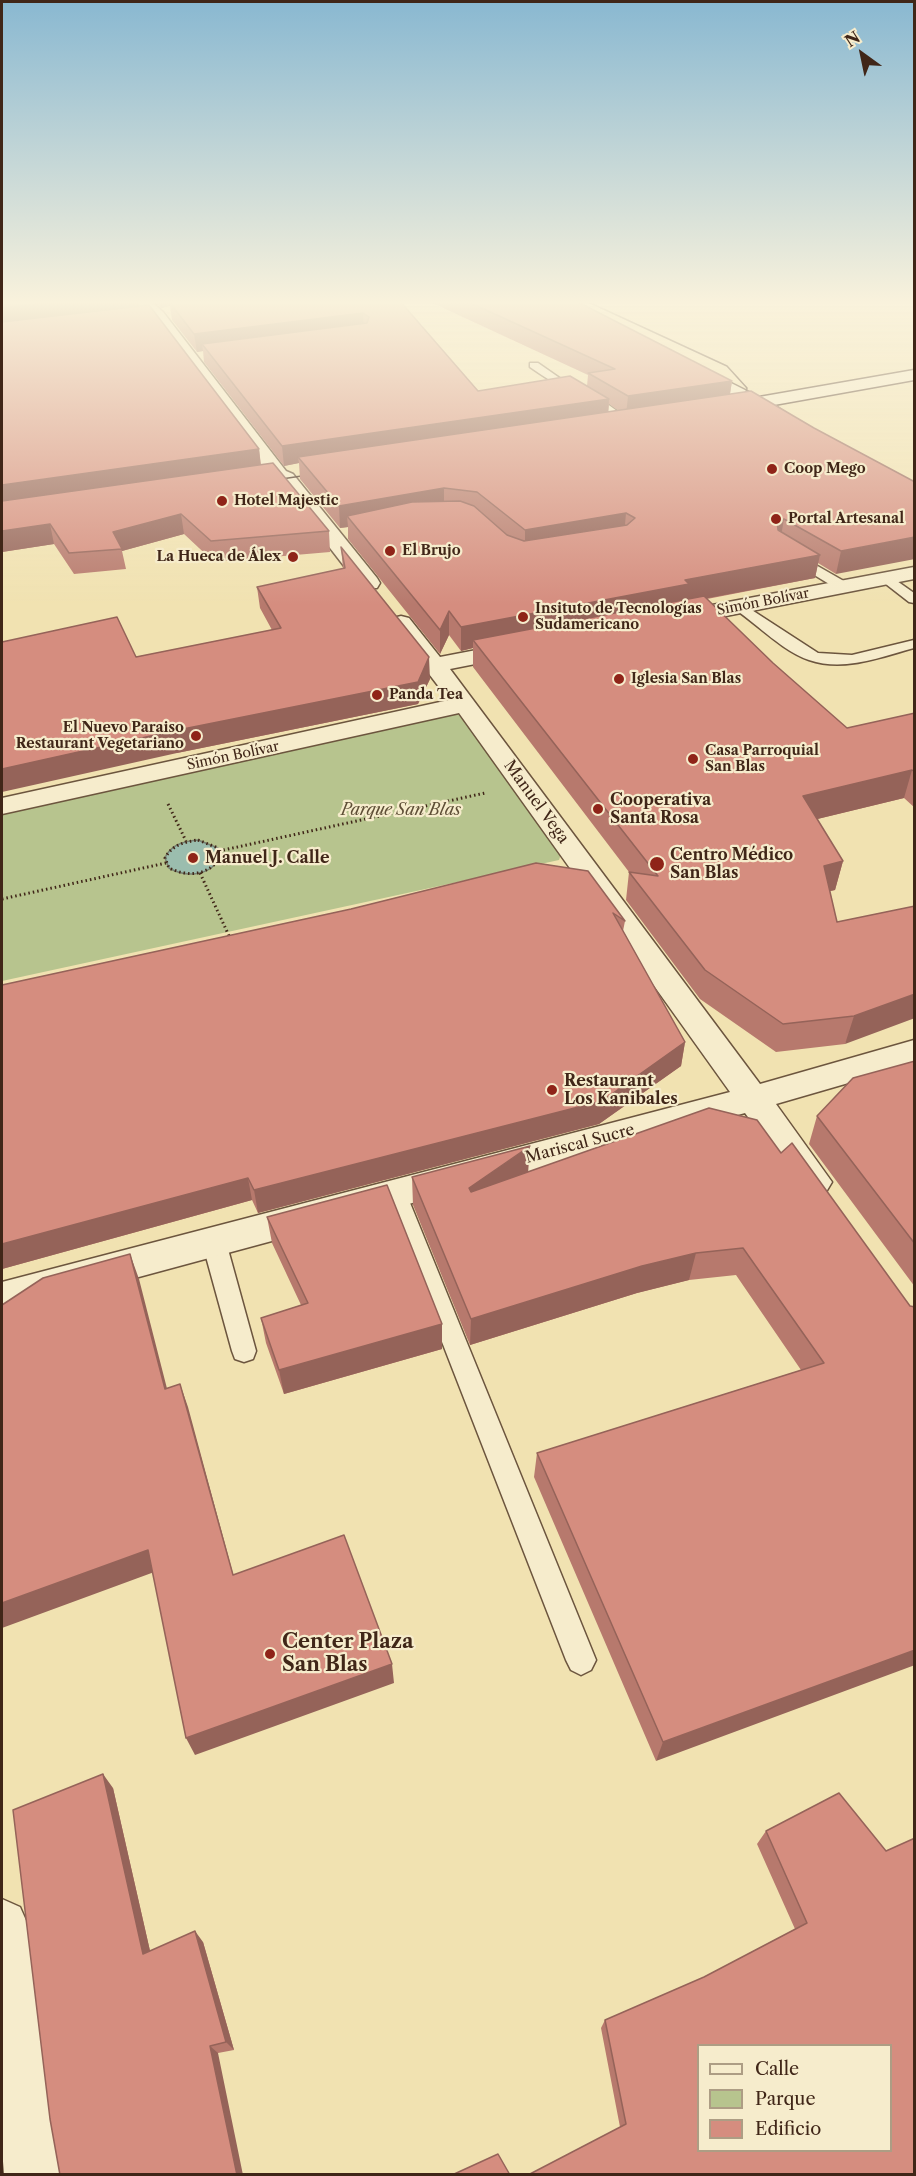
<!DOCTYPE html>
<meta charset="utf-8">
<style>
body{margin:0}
#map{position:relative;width:916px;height:2176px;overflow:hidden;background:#f1e2b1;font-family:"Libre Caslon Text",serif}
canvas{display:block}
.frame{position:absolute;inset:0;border:3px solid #402618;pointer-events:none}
.legend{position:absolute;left:697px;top:2044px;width:195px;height:108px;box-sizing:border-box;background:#f6eccc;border:2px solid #ad9d84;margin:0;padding:8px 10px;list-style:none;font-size:18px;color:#402618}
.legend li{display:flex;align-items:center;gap:12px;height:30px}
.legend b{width:30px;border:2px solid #ad9d84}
.north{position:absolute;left:832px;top:24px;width:60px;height:60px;-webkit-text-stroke:4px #f6eccc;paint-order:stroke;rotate:327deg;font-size:16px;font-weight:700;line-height:24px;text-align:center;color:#402618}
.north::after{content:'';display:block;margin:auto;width:21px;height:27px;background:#402618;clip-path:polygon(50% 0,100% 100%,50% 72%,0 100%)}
</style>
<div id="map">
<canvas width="916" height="2176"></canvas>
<div class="frame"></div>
<ul class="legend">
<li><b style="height:8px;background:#f6eccc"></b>Calle</li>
<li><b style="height:16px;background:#b7c48e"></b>Parque</li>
<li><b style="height:16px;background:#d58d7f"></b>Edificio</li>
</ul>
<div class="north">N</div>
</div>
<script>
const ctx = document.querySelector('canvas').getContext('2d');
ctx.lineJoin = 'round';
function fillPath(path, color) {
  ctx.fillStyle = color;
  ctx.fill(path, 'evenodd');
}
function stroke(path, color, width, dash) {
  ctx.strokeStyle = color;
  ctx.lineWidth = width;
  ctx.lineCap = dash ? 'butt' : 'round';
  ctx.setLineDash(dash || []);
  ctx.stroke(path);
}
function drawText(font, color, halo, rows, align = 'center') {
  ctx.font = font + ' "Libre Caslon Text",serif';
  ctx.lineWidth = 4.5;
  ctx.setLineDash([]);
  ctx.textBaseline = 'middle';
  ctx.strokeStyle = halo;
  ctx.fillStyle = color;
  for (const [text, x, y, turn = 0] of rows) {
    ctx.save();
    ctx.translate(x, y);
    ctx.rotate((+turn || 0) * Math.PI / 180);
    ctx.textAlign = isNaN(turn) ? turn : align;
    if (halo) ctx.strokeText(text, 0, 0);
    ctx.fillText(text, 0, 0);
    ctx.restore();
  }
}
fillPath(new Path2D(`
 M448,713L464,716L561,854L559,860L2,981V812Z`), '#b7c48e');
const water = new Path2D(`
 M198,840L218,848L220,858C210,876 186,878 169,868L165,858C170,845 184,841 198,840Z`);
fillPath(water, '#9bbdae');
stroke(water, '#778172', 1.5);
const lane = new Path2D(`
 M530,363H538L571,386L606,403L635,424L625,426C594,405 561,389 530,367Z
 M793,552L849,584L851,587L844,591L839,590L788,559L786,556Z
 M887,574L914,593V603L909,602L882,581V575Z
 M741,603L818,653L852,655L914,640V648C881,657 844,672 809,660C783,651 759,626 736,610L734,607Z
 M395,1184L403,1187L406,1193L596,1660L591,1670L581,1675L571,1670L566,1660L384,1193L387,1187Z
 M214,1232L222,1235L226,1242L256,1351L253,1359L244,1362L235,1359L232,1351L202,1242L206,1235Z`);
const street = new Path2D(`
 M133,300H149L163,312L286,471L293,474L377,578L380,583L377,588H361L279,482L272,479L151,318Z
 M914,567V579L675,626L667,624L664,619L667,614L675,612Z
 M401,616L409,618L440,657L518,642L526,644L530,649L526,654L450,669L760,1084L914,1040V1064L776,1104L832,1182L826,1192L814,1196L802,1192L745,1113L2,1314V1282L730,1092L459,713L2,814V798L449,700L390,623L393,618Z
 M2,1899L20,1907L28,1925L61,2174H4L2,2149Z`);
const secondary = new Path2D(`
 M691,363L759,397L914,370V380L774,405L787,414L778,419L685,372L683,368Z`);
stroke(lane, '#6c553e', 3);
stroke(street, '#6c553e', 3);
stroke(secondary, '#402618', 3);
stroke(new Path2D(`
 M168,804L186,841
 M198,840L218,848L220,858C207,876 188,877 169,868L165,858C172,845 184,842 198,840Z
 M219,851L485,793
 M200,873L230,938
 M2,899L166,863`), '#402618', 3, [1.5, 3]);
fillPath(lane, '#f6eccc');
fillPath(street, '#f6eccc');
fillPath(secondary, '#f6eccc');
stroke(new Path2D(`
 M584,300L727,366L747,388L745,397L738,405
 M268,481L315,474`), '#402618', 1.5);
fillPath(new Path2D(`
 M2,300L139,306L259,449L261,465L329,531L330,552L214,562L184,534L122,551L126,569L74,574L54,544L2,552Z
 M152,300H399L478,391L587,386L588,375L426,300H574L732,381L730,394L814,428L915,482L836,574L818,563L815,578L707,599L773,663L847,728L915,713V808L904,798L817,819L843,861L835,890L830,891L837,922L915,906L845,1044L776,1052L700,999L626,900L629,872L473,667V648L461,651L449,635L440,654L348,539V527L340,528L300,479L299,463L284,466L204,362L203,351L197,352L172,320L170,306L161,308ZM609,404L616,409L618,410L608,412Z
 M341,547L430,679L418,704L177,753L136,657L272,630L260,608L257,587L343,569Z
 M536,863L625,921L623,931L685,1042L681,1066L599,1124L258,1213L252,1200L2,1269V985L351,909Z
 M915,1061V1287L809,1144L817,1116Z
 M781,1153L910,1306L656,1761L534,1477L537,1453L801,1370L736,1275L689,1280L637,1293L470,1345L413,1205L412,1177L528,1172Z
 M267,1217L442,1324V1349L284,1394L266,1343L261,1318L301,1305L272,1243Z
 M113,1788L150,1951L203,1942L234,2050L218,2053L60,2175Z
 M766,1831L886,1851L915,2175L620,2127L601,2028L605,2020L704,1977L795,1929L757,1844Z`), '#b7796d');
fillPath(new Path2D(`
 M72,300H138L139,310L2,327V308Z
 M160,300H222L170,303V306L161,308Z
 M363,313L364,331L202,344L203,351L197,352L194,334Z
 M732,381L729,400L626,415L628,396Z
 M609,399L608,418L298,457L299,463L284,466L282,446Z
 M259,449L261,468L2,508V485Z
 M444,488V511L347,516L348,527L340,528L339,506Z
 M626,513L624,536L525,553V530Z
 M181,514L184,534L122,551L113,532Z
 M784,519L780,542L777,521Z
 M50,524L54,544L2,552V531Z
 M915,537V559L836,574L841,551Z
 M820,555L815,578L687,602L473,640V648L461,651V627L685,580Z
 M449,611V635L440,654V630Z
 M429,657L430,679L418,704L177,753L2,792V769Z
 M912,770L904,798L797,824L803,796Z
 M843,861L835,890L816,894L824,866Z
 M915,994V1018L845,1044L854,1016Z
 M685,1042L681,1066L599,1124L258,1213L254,1190Z
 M530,1146L528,1174L469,1216V1188Z
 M248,1178L252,1200L2,1269V1244Z
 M696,1253L689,1280L637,1293L470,1345L471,1319L642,1266Z
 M130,1254L139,1279L173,1412L165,1389Z
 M442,1324V1349L284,1394L279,1370Z
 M180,1384L188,1407L239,1596L233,1575Z
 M148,1550L157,1571L2,1628V1603Z
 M915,1650V1665L656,1761L663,1742Z
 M392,1664L394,1683L195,1755L186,1738Z
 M103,1774L113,1788L153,1964L143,1954Z
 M195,1931L203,1942L234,2050L226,2042Z
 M210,2046L218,2053L243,2175H237Z`), '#956359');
const building = new Path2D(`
 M2,300H72L2,308Z
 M191,300H399L478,391L570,376L609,399L282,446L202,344L367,323L369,317L363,313L194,334L170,303Z
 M464,300H574L732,381L628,396L588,373L615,369Z
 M149,305L259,449L2,485V322Z
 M751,391L814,428L915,482V537L841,551L784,519L777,521L778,530L820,555L685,580L689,584L461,627L449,611L440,630L347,516L412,502L460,501L474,506L507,535L524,541L627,525L635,518L626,513L525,530L477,492L444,488L339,506L298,457Z
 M273,463L329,531L211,541L181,514L113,532L122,549L69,553L50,524L2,531V501Z
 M341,547L429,657L418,682L173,731L2,769V642L117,617L136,657L281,628L257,587L345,568Z
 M704,596L773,663L847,728L915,713V772L912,770L803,796L843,861L824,866L837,922L915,906V994L854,1016L783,1024L705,970L629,872L658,876L473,640Z
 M536,863L588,871L625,921L613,913L685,1042L602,1101L254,1190L248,1178L2,1244V985L351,909Z
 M915,1061V1244L817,1116L853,1078Z
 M709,1108L757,1120L781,1153L792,1143L910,1306L915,1307V1650L663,1742L537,1453L824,1363L743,1248L696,1253L642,1266L471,1319L412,1177L530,1146L469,1188L471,1192Z
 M387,1185L442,1324L279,1370L261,1318L308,1303L267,1217Z
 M130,1254L165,1389L180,1384L233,1575L344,1535L392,1664L186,1738L148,1550L2,1603V1305L43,1278Z
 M103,1774L143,1954L195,1931L226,2042L210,2046L237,2175H60L50,2119L13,1810Z
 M839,1793L886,1851L915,1838V2175H528L626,2124L605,2020L704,1977L807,1923L766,1831ZM699,2046H891V2151H699Z
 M498,2154L510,2175H452Z`);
fillPath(building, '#d58d7f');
stroke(building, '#956359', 1.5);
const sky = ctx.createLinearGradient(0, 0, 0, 605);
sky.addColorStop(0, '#89b8d1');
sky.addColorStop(0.5, '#f9f2dc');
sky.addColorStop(1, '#f9f2dc00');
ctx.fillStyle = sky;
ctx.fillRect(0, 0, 916, 605);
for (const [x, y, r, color] of [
 [772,469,6,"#8f2418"],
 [222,501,6,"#8f2418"],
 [776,519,6,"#8f2418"],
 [390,551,6,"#8f2418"],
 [293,557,6,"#8f2418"],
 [523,617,6,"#8f2418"],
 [619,679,6,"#8f2418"],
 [377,695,6,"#8f2418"],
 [196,736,6,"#8f2418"],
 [693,759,6,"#8f2418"],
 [598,809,6,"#8f2418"],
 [193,858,6,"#8f2418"],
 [657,864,8,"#8f2418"],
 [552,1090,6,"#8f2418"],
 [270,1654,6,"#8f2418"]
]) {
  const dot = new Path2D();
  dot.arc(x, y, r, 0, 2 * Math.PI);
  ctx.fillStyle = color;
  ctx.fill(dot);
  stroke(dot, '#f6eccc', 2);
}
drawText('bold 14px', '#402618', '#f6eccc', [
 ["Coop Mego",784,469],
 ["Hotel Majestic",234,501],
 ["Portal Artesanal",788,519],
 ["El Brujo",402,551],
 ["La Hueca de Álex",281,557,"right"],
 ["Insituto de Tecnologías",535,609],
 ["Sudamericano",535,625],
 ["Iglesia San Blas",631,679],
 ["Panda Tea",389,695],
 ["El Nuevo Paraiso",184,728,"right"],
 ["Restaurant Vegetariano",184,744,"right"],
 ["Casa Parroquial",705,751],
 ["San Blas",705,767]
], 'left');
drawText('14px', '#402618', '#f6eccc', [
 ["Simón Bolívar",763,602,-11],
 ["Simón Bolívar",233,756,-12]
]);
drawText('bold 16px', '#402618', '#f6eccc', [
 ["Cooperativa",610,800],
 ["Santa Rosa",610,818],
 ["Centro Médico",670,855],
 ["San Blas",670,873],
 ["Manuel J. Calle",205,858],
 ["Restaurant",564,1081],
 ["Los Kanibales",564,1099]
], 'left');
drawText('16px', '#402618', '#f6eccc', [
 ["Manuel Vega",536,802,54],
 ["Mariscal Sucre",580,1144,-15]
]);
drawText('italic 16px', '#5e4e36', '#f6eccc', [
 ["Parque San Blas",401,810]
]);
drawText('bold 20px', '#402618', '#f6eccc', [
 ["Center Plaza",282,1642],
 ["San Blas",282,1665]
], 'left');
</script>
